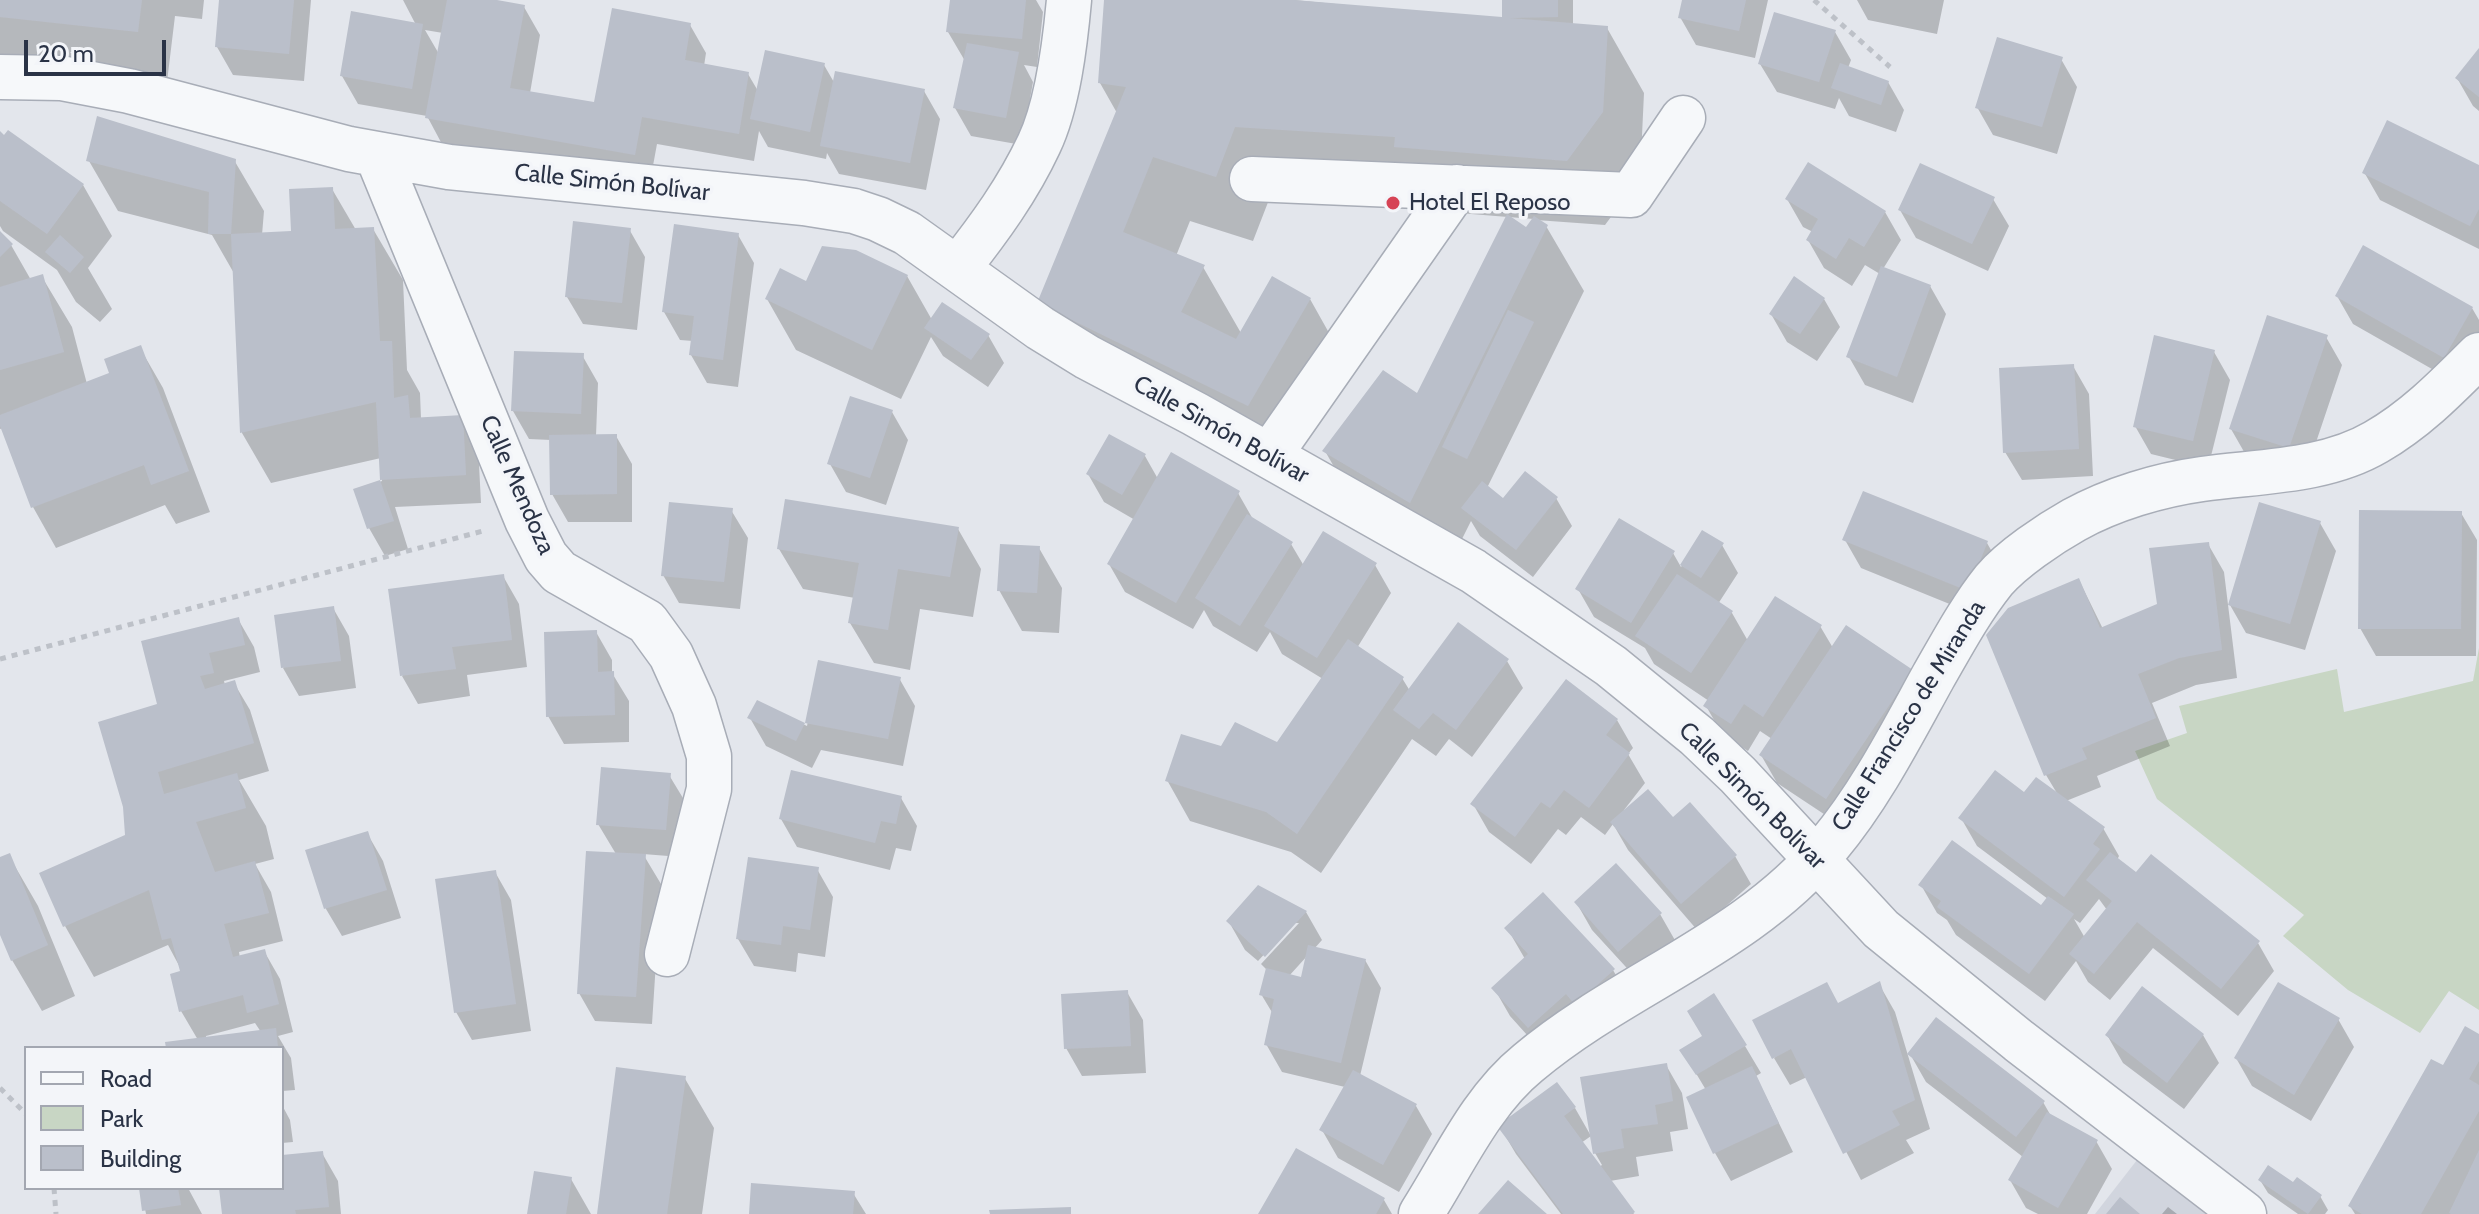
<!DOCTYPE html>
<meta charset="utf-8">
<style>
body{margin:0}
#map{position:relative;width:2479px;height:1214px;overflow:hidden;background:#e3e6ec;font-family:Cabin,sans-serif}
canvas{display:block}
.legend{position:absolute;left:24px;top:1046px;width:260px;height:144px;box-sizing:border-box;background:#f3f5f9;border:2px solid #a3a7b1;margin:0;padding:10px 14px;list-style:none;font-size:24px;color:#2a3346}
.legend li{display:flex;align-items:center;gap:16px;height:40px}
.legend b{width:40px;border:2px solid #a3a7b1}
.scale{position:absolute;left:24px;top:40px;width:142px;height:36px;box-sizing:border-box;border:4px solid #2a3346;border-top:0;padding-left:10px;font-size:24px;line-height:28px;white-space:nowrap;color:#2a3346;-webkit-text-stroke:6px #f3f5f9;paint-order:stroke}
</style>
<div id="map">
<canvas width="2479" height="1214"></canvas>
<ul class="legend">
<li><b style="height:10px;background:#f6f8fa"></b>Road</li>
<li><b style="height:22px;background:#c8d6c4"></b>Park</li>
<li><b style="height:22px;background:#babfca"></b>Building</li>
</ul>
<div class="scale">20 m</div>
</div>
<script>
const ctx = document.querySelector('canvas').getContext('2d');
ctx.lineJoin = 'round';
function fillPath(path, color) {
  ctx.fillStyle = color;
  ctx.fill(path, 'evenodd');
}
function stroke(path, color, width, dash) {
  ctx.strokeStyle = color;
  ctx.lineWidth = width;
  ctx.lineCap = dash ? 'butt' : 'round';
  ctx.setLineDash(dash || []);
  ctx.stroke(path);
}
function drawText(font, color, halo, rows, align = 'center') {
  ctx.font = font + ' Cabin,sans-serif';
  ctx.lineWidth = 7;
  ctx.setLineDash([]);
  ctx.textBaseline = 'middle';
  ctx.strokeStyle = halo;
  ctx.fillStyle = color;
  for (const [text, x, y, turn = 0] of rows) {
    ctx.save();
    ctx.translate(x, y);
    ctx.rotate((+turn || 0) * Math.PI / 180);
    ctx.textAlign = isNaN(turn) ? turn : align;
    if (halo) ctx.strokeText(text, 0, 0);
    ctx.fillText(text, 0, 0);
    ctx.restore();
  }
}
fillPath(new Path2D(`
 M2151,1142L2244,1214H2095Z`), '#d1d5de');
fillPath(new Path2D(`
 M2479,648V1010L2449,991L2420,1033L2348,990L2283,936L2304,915L2157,799L2135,751L2187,733L2179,706L2337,669L2344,712L2473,681Z`), '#c8d6c4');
fillPath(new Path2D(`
 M0,0H204L202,19L175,16L167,82L0,63Z
 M221,0H311L304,81L233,75L217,47Z
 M403,0H486L524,7L540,35L530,93L596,104L690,25L706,53L704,66L748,74L758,91L824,65L835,84L924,91L940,119L926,190L839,174L827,153L826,159L768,147L759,131L754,161L657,144L650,182L443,146L427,116L358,104L342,76L416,25ZM425,30L443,33L439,54Z
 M952,0H1036L1043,12L1037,67L1024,65L1033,82L1022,145L971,136L955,108L965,61L948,32Z
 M1106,0H1294L1504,20V0H1573V25L1607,28L1644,93L1640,178L1605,225L1536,220L1546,226L1584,291L1487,488L1504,501L1556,498L1572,526L1533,577L1480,536L1471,521L1448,567L1362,516L1325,451L1417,396L1508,217L1434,211L1428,201L1272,192L1253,241L1190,221L1176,256L1203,267L1241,333L1310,299L1347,365L1285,470L1040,303L1117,113L1100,83ZM1508,217L1534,219L1527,230Z
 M1684,0H1768L1755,58L1696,45L1680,17Z
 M1857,0H1944L1937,34L1868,20Z
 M1835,32L1851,60L1848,68L1888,82L1904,110L1896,132L1849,116L1839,98L1835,109L1777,92L1760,64Z
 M2479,51V111L2473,106L2457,78Z
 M2061,59L2077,87L2057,154L1993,135L1977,107Z
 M0,133L83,185L112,236L88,268L112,309L100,322L76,302L57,270L3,231L0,226Z
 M234,160L264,211L262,235L293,233L332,189L356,230L373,229L403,280L407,370L420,393L421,419L462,417L478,445L481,503L395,507L408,549L385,556L369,528L356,490L382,481L381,458L271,483L242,433L235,275L212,235L118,211L89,161Z
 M2479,168V249L2380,200L2364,172Z
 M1787,199L1885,212L1901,240L1883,269L1930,286L1946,314L1913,403L1865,385L1849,357L1880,274L1865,265L1852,286L1824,268L1808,240L1813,232L1803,227Z
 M1993,199L2009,226L1988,271L1916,238L1900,210Z
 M629,229L645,257L637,330L583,324L567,297Z
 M0,234L11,245L31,280L42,277L72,327L87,384L112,375L140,348L163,388L210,512L176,524L165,505L56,548L33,507L3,428L0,429Z
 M738,235L754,263L738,387L707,383L691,355L693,341L680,340L664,312Z
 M907,276L932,320L988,335L1004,363L988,387L943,356L931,337L901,399L796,350L767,299Z
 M2337,296L2472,308L2479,320V351L2460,385L2353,324Z
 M1824,299L1840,327L1817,361L1787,342L1771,314Z
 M2326,337L2342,365L2305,475L2247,457L2231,429Z
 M2214,352L2230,380L2208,468L2151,454L2135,426Z
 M582,355L598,383L596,436H616L632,464V522H568L552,494L551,440L529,439L513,411Z
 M2073,366L2089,394L2093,476L2022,480L2005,452Z
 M892,412L908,440L886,505L846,492L830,464Z
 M1110,437L1145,456L1158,479L1238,493L1254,521L1291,544L1304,566L1375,565L1391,593L1357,648L1402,678L1410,691L1507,661L1523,688L1472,757L1449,739L1436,756L1412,739L1321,873L1291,852L1190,821L1167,780L1222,749L1278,745L1323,679L1282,654L1270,632L1257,652L1213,626L1204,610L1193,629L1125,592L1109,564L1135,520L1104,502L1088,474Z
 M731,510L748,538L740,609L679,603L663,575Z
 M2461,513L2477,540L2476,656H2376L2360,628Z
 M2320,523L2336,551L2305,650L2246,633L2230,605Z
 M958,529L981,569L973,617L920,609L910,670L874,663L850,623L855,598L803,589L779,549Z
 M1703,533L1722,545L1738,573L1718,604L1732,613L1748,641L1820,626L1833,648L1912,671L1842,826L1777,783L1761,755L1772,739L1760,731L1748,751L1722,734L1706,706L1709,701L1654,664L1645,648L1594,617L1578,589L1673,553L1681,567Z
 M1845,540L1987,543L2003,571L1984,618L1861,568Z
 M2208,544L2224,572L2237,678L2196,685L2152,703L2170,746L2097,776L2101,787L2066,801L2103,828L2119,856L2117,860L2136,875L2258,943L2274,971L2238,1016L2153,948L2110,1000L2088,982L2076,961L2045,1001L1956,935L1947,920L1937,913L1921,885L2042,908L2048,899L1977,846L1961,818L2025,795H2058L2046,775L2079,580L2103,629L2159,606ZM2099,899L2107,910L2085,938L2074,919L2080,923Z
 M1039,548L1062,588L1059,633L1022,631L999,590Z
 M503,576L519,604L527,667L467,675L470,696L418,704L402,676Z
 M333,608L349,636L356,688L299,696L283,668Z
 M238,619L254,647L260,672L224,681L225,685L234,683L250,710L269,771L239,780L266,826L274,859L255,864L271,892L283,941L239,952L240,958L264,951L280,979L293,1032L278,1036L291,1058L295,1090L282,1091V1048H168L198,1040L181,1011L183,973L168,945L94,977L65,926L127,837L159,706ZM255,1023L261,1032L206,1039V1036Z
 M596,632L612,660V673L629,701V742L564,744L548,716Z
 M819,662L899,678L915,706L903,766L821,750L812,768L766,746L750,718L758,702L807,726Z
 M1617,720L1633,748L1628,754L1645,783L1624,810L1672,820L1735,856L1751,884L1698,931L1628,850L1613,824L1605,835L1581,817L1566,835L1558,829L1531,864L1489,832L1473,804Z
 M669,775L686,803L681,857L643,854L661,884L652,1024L595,1021L579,993L616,854L598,824Z
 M901,798L917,826L911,851L896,848L890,870L797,847L781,819Z
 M367,833L383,861L401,918L342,936L326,909L308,851Z
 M9,856L38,906L75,996L42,1011L12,960L0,929V859Z
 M817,869L833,897L825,957L798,953L796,972L754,966L738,939Z
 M495,872L511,900L531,1031L472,1040L456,1012Z
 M1258,888L1306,912L1322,940L1314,949L1365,960L1381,988L1360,1076L1416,1106L1432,1134L1399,1192L1338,1158L1322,1130L1345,1087L1282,1072L1266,1044L1273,1014L1261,994L1267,970L1261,964L1299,923H1293L1258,961L1245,950L1229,922ZM1308,955L1302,980L1289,976Z
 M1576,902L1660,914L1676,942L1636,978L1592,930Z
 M1507,928L1613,970L1629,998L1545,1055L1510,1016L1494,988L1525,959Z
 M1879,984L1895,1012L1930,1129L1906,1140L1914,1153L1861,1180L1807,1077L1790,1085L1774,1058L1838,1005Z
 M1127,992L1143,1020L1146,1073L1082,1076L1066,1048Z
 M2338,1019L2354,1047L2311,1121L2252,1086L2236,1058Z
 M2107,1035H2203L2219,1063L2184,1109L2123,1063Z
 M2479,1036V1214H2355L2350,1206L2444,1067Z
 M1745,1046L1761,1073L1756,1076L1793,1152L1731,1181L1715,1153L1706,1090L1682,1050Z
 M1910,1054L2043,1102L2051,1116L2096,1141L2112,1169L2087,1214H2038L2026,1208L2010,1180L2023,1157L1926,1082Z
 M1666,1065L1682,1093L1688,1129L1670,1132L1673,1151L1636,1157L1639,1176L1610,1181L1634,1214H1561L1516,1154L1500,1127L1575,1108L1591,1136L1581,1143L1599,1167L1602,1165L1595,1153Z
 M684,1077L714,1128L702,1214H599Z
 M282,1105L290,1120L293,1142L282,1143Z
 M322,1153L338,1181L341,1214H224L221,1188H282V1157Z
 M571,1179L591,1214H529Z
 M2260,1180L2293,1185L2320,1196L2328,1210L2325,1214H2298L2268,1193Z
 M141,1188H188L202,1214H146Z
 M853,1193L866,1214H751Z
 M1384,1200L1392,1214H1261Z
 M2168,1207L2177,1214H2162Z`), '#0003');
fillPath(new Path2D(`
 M0,0H142L138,32L0,17Z
 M219,0H294L289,54L215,47Z
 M447,0H497L525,5L510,88L594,102L612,8L691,23L685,60L749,72L739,134L642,117L635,155L425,118Z
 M950,0H1026L1022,39L946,32Z
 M1104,0H1294L1502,17V0H1558V17L1509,18L1608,26L1603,112L1567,161L1394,147L1395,137L1235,127L1216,177L1153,157L1123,232L1205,265L1181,312L1236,339L1272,276L1311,298L1248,406L1037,303L1126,87L1098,83Z
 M1682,0H1746L1739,31L1678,18Z
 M351,11L423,24L412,89L340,76Z
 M1774,12L1836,30L1819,82L1758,64Z
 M1997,37L2063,57L2042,127L1975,108Z
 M967,43L1019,52L1006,118L953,108Z
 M2479,48V97L2455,78Z
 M765,50L825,63L810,132L750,119Z
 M1840,63L1889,81L1881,105L1831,88Z
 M835,71L925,89L910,163L820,146Z
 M97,116L236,159L231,234H208L209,192L86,161Z
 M2387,120L2479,165V209L2470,226L2362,173Z
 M8,130L84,184L47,234L0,201V131L4,135Z
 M1808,162L1886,211L1864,247L1849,238L1836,259L1806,240L1818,219L1785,199Z
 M1920,163L1995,197L1972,244L1898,210Z
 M333,187L335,229L374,227L380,341H392L394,398L408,395L410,418L463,415L466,475L380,480L376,402L240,433L231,234L291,231L289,189Z
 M1507,214L1526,227L1534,216L1548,225L1410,503L1322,451L1383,370L1417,393Z
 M573,221L631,228L622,303L565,297Z
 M674,224L739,233L723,360L689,355L694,316L662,312Z
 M0,231L13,244L0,257Z
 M60,235L84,257L70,273L45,252Z
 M2363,245L2473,307L2444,358L2335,296Z
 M822,246L856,250L908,275L872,350L765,299L780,268L806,281Z
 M1881,266L1931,285L1897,377L1846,357Z
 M43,274L64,352L0,370V287Z
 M1794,276L1825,298L1800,334L1769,314Z
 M942,302L990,334L971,360L924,328Z
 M1508,310L1534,322L1467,459L1442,447Z
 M2267,315L2328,335L2289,448L2229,429Z
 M2154,335L2215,350L2193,441L2133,427Z
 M141,345L189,471L151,485L144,465L31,508L0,426V415L109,373L104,359Z
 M514,351L584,353L581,414L511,411Z
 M2074,364L2079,449L2003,453L1999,368Z
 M850,396L893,410L870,478L827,464Z
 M617,434V494L550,495L549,435Z
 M1109,434L1146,454L1122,495L1086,474Z
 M1171,452L1240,491L1176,603L1107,564Z
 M1525,471L1558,497L1516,550L1461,508L1482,481L1503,498Z
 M380,480L394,521L367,529L353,489Z
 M1863,491L1988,541L1968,591L1842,540Z
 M785,499L959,527L950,577L898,569L888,630L848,623L859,563L777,549Z
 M669,502L733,508L724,582L661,576Z
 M2259,502L2321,521L2290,624L2228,605Z
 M2359,510L2462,511L2461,629H2358Z
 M1247,514L1293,542L1240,626L1195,598Z
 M1619,518L1675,551L1631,623L1575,589Z
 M1702,530L1724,543L1701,578L1680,565Z
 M1323,531L1377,563L1317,658L1264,626Z
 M2209,542L2222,650L2179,658L2138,674L2156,718L2082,748L2087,759L2044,776L1986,635L2008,608L2079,578L2100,628L2157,604L2149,548Z
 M1000,544L1040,546L1037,593L997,591Z
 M504,574L512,640L452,647L456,669L400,676L388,589Z
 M1677,574L1733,611L1691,673L1635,636Z
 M1775,596L1822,625L1763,717L1744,704L1731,724L1703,706Z
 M334,606L341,661L281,668L274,615Z
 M239,617L245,645L209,653L214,673L200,676L205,689L235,680L254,743L158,772L164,794L237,773L246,808L196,822L215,872L255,861L269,913L224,924L233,957L265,949L279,1004L247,1013L243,995L179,1012L170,974L180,971L171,938L162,940L149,890L63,927L39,873L125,835L123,807L98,722L157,704L141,641Z
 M1458,622L1509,659L1456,730L1433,713L1419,729L1393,710Z
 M1846,625L1913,670L1826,799L1759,755Z
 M597,630L598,672L614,671L615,715L546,717L544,632Z
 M1348,639L1404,677L1297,834L1266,812L1165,781L1181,734L1221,746L1235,722L1277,742Z
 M818,660L901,677L888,739L805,723Z
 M1566,679L1618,719L1606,735L1630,753L1589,808L1564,790L1550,808L1541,802L1515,837L1470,804Z
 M757,700L805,723L796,741L747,718Z
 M601,767L671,773L666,830L596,825Z
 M791,770L902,796L896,824L881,821L875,843L779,819Z
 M1995,770L2024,792L2036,777L2105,827L2093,844L2100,849L2064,897L1958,818Z
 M1648,789L1673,817L1690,802L1737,855L1681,904L1610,822Z
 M368,831L387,890L324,909L305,850Z
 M1952,840L2041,905L2048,896L2074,914L2029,974L1937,907L1941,901L1918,885Z
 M586,851L646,854L636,997L577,994Z
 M2110,852L2136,872L2151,854L2260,941L2221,989L2137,922L2094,974L2069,954L2112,901L2086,880Z
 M10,853L48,945L11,961L0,935V857Z
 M748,857L819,867L810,930L783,926L781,945L736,939Z
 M1616,863L1662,913L1618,952L1574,902Z
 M496,870L516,1004L454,1013L435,879Z
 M1258,885L1307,911L1265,957L1226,921Z
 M1543,892L1615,969L1575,1005L1566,994L1528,1028L1491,988L1528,954L1504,928Z
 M1308,945L1366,959L1341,1063L1264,1045L1274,999L1259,995L1266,968L1301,977Z
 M1880,981L1915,1100L1892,1111L1900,1125L1843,1154L1791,1049L1772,1059L1752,1020L1827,982L1838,1003Z
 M2278,982L2340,1018L2294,1095L2234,1058Z
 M2142,986L2204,1034L2167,1083L2105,1035Z
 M1128,990L1131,1046L1064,1049L1061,994Z
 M1714,993L1747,1045L1696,1075L1679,1050L1702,1036L1687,1011Z
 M1936,1017L2045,1101L2016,1137L1907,1054Z
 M2465,1026L2479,1034V1061L2469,1079L2479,1085V1111L2421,1214H2362L2348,1206L2431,1059L2443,1065Z
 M276,1028L278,1048H166L165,1042Z
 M1667,1063L1673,1101L1655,1105L1658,1124L1621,1129L1624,1148L1593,1154L1580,1077Z
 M1752,1066L1779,1123L1713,1154L1686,1097Z
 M616,1067L686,1076L667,1214H597Z
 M1353,1070L1417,1104L1383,1165L1319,1130Z
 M1557,1082L1576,1107L1564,1116L1635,1212L1632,1214H1563L1497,1126Z
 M2047,1112L2098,1140L2058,1208L2008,1180Z
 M1296,1148L1385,1198L1376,1214H1258Z
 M2479,1150V1214H2451L2449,1213Z
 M323,1151L329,1207L295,1210L296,1214H222L219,1188H282V1155Z
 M2268,1165L2293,1182L2297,1177L2322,1195L2308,1214L2258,1180Z
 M534,1171L572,1177L566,1214H527Z
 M1508,1180L1547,1214H1478Z
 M751,1183L855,1191L853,1214H749Z
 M139,1188H178L181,1205L142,1211Z
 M2120,1197L2140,1214H2106Z
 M1071,1207V1214H990L989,1210Z`), '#babfca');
const minor = new Path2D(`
 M0,77L61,78L129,91L349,149L449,167L804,203L854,211L878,219L907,233L1040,328L1087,357L1195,414L1473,571L1611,666L1697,736L1738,775L1881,929L2019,1041L2244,1214
 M377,155L527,520L546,557L559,572L647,622L671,655L694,706L709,756V789L667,954
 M1252,179L1631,195L1683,118
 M958,268C989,229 1018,189 1039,144C1058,104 1065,44 1069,0
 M1269,456L1457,187
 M1421,1214C1453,1164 1481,1101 1528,1063C1623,983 1747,944 1828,846C1870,796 1901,735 1933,677C1952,644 1970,610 1994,580C2012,559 2049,534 2074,520C2112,499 2159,485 2202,479C2259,471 2325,472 2376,442C2416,419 2447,387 2479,355`);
stroke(minor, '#a8adb7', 47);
stroke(new Path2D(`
 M1814,0L1890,67
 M0,659L483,531
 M0,1088L26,1114
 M54,1188L56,1214`), '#bdc1c8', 5, [6, 6]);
stroke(minor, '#f6f8fa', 44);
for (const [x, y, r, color] of [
 [1393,203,8,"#d64355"]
]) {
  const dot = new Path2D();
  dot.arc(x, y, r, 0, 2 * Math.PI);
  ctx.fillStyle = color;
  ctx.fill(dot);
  stroke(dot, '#f3f5f9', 3);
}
drawText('24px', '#2a3346', '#f3f5f9', [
 ["Calle Simón Bolívar",612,183,6],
 ["Calle Simón Bolívar",1221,430,29],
 ["Calle Mendoza",517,485,66],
 ["Calle Francisco de Miranda",1909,716,-58],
 ["Calle Simón Bolívar",1752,796,45]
]);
drawText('24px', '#2a3346', '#f3f5f9', [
 ["Hotel El Reposo",1409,203]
], 'left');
</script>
